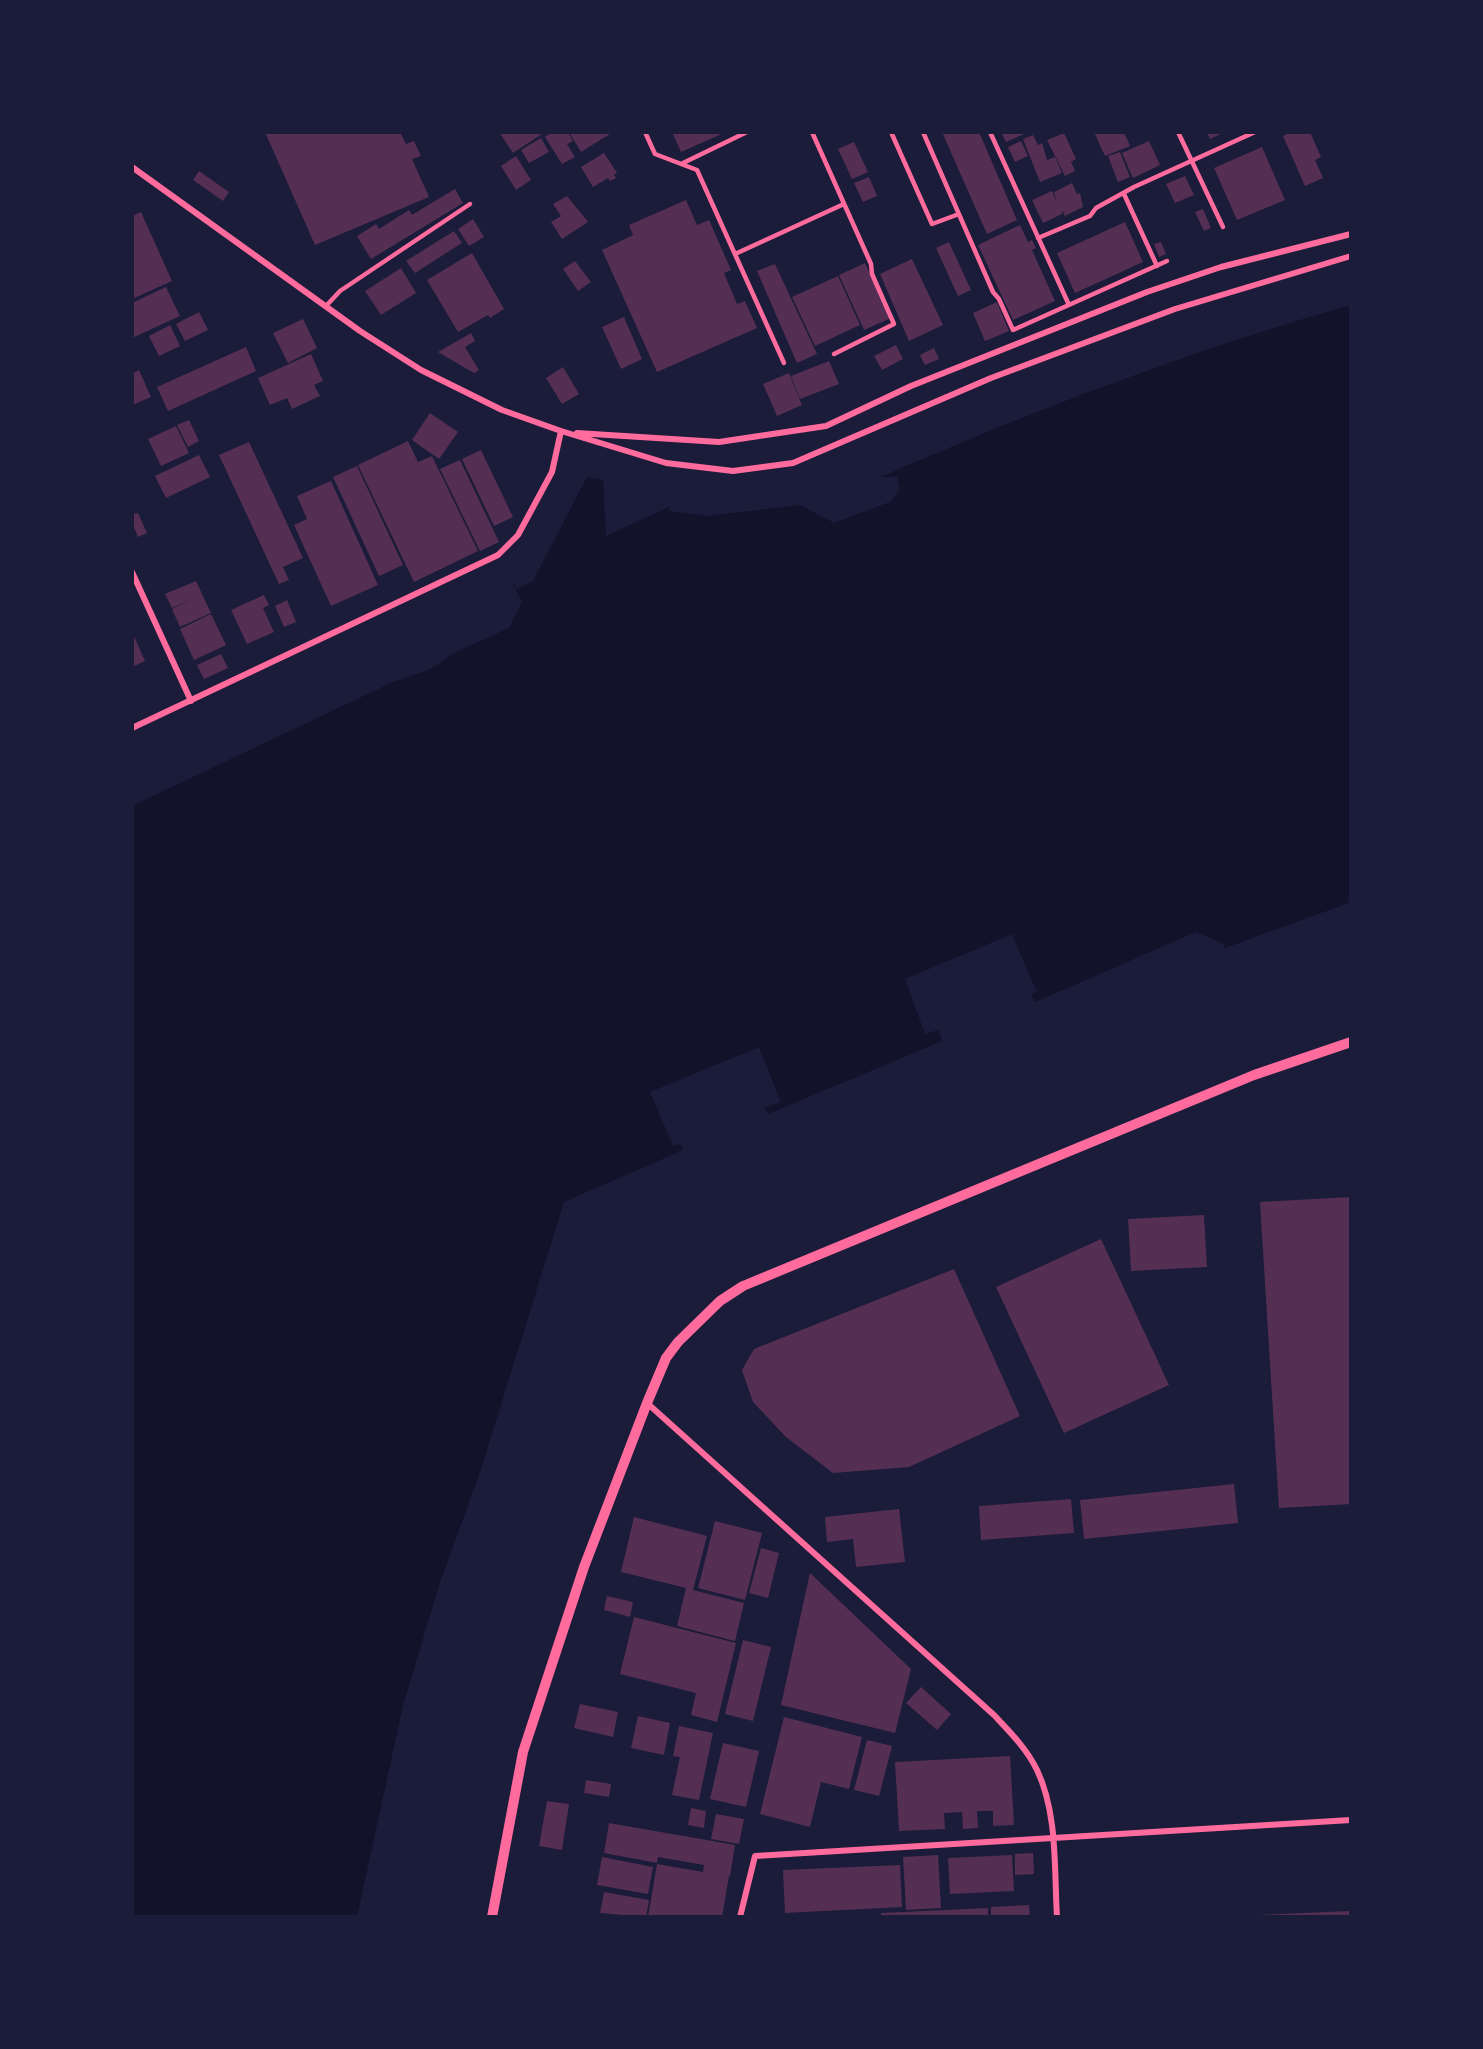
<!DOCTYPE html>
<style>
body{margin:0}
#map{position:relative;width:1483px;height:2049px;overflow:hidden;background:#1b1b3a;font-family:Karla,sans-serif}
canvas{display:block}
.frame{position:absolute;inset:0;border:134px solid #1b1b3a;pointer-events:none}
</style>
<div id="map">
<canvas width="1483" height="2049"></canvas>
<div class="frame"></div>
</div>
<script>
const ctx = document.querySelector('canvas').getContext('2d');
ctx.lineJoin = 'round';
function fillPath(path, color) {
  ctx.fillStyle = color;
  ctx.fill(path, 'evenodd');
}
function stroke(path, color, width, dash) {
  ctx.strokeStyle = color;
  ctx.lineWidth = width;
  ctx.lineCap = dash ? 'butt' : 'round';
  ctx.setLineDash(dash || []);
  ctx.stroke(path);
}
fillPath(new Path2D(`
 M1351,305V902L1225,948L1222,943L1196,932L1035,1002L1031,994L1037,992L1012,934L905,979L925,1034L939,1030L942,1041L768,1114L765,1108L781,1102L759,1047L650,1092L673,1146L680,1144L683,1150L564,1202L480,1472L439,1585L403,1705L357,1917H132V806L393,682L431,669L456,652L509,628L522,602L512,582L517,589L533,581L587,477L603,480L606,536L669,507V511L707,516L800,505L834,523L890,502L900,490L897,477H881C1034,410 1190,351 1351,305Z`), '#12122b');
fillPath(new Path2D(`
 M265,132H400L406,144L414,141L421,156L412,159L429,197L315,245Z
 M499,132H545L513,153Z
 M553,132H568L573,141L567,144L575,157L562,164L545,137Z
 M569,132H613L581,152Z
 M672,132H726L681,152Z
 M942,132H979L1017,220L987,234Z
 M1001,132H1029L1006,142Z
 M1099,132H1124L1130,146L1105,156L1095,134Z
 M1207,132H1225L1210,139Z
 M1291,132H1310L1321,157L1315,160L1323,178L1305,186L1283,136Z
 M1064,133L1076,159L1071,162L1075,171L1065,176L1047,140Z
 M1033,135L1038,145L1042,143L1047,160L1055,157L1062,173L1040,182L1023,139Z
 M541,138L549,152L529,163L521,150Z
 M1021,141L1028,156L1015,162L1008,147Z
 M1149,141L1160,165L1133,178L1122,153Z
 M854,142L868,172L852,179L838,149Z
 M1262,147L1285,200L1237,220L1214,168Z
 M1120,152L1130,177L1118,182L1108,156Z
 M604,153L617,173L614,175L616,178L610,181L608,178L593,187L581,167Z
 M516,156L531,180L516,190L501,166Z
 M199,171L229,192L223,201L193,180Z
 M1185,176L1194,195L1175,203L1166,184Z
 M869,177L877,196L863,202L854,183Z
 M1072,183L1077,194L1080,193L1083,207L1065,216L1062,210V214L1043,223L1032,200L1052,191L1057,203L1054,192Z
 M455,189L463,203L371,259L357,236L376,224L379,229L409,210L412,215Z
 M567,196L588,222L562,239L551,222L561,216L553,204Z
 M686,200L697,225L709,220L731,270L724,273L737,304L745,301L757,328L657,372L602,250L633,235L629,225Z
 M1203,209L1211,228L1204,231L1195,212Z
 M141,212L172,281L132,299V216Z
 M473,219L484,237L469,246L458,229Z
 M1125,222L1143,262L1075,293L1057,253Z
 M1020,225L1028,242L1032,240L1036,248L1032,250L1055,301L1013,320L978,245Z
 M454,231L462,243L415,273L406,261Z
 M949,242L971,290L958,296L936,248Z
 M1161,242L1166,254L1159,257L1154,244Z
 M472,253L504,309L490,318L488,315L458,332L427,280Z
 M912,259L943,325L909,341L880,274Z
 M575,261L591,282L578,291L563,269Z
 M865,263L891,318L864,330L839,275Z
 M775,264L817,354L797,363L757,271Z
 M401,268L416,293L381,315L365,291Z
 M838,276L860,325L815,346L792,297Z
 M166,287L180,316L132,338V303Z
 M997,302L1009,331L985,341L973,313Z
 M199,312L208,330L185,341L176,324Z
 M624,317L642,359L621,369L602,327Z
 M303,319L317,348L288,363L273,333Z
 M170,325L180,346L159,356L149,336Z
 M471,333L475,341L465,347L479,370L474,373L438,352Z
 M896,345L903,359L882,370L874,356Z
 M246,347L256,371L168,411L157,387Z
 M934,348L939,359L925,365L920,355Z
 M311,354L323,381L314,385L320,396L292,409L287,398L270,405L258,378Z
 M829,361L839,384L800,399L791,376Z
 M563,367L579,394L562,404L546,378Z
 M139,370L151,397L132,405V374Z
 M789,373L802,405L777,416L763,384Z
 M430,413L458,432L439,459L412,440Z
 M189,420L199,441L188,447L177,425Z
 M176,426L189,453L161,466L148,439Z
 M408,441L418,462L432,456L478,551L414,582L358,465Z
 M249,442L303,558L283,567L289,580L279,584L219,455Z
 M481,450L513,517L494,526L462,459Z
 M199,455L210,477L166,498L155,476Z
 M460,460L499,542L480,551L440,469Z
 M357,466L403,565L379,576L333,477Z
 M331,481L378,585L331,606L294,525L307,519L297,496Z
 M132,508L135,514L138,513L147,533L138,537L132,523Z
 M196,581L211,613L180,627L172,609L192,599L172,608L165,594Z
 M264,595L269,605L263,608L274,632L247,644L231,610Z
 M287,600L296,622L284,627L275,606Z
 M211,614L226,645L194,660L180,629Z
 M132,632L145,661L132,667Z
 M221,654L228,668L204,679L197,665Z
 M1351,1197V1504L1279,1508L1260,1202Z
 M1204,1215L1207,1267L1131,1271L1128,1219Z
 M1101,1239L1169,1385L1064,1433L996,1287Z
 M954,1269L1020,1416L909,1467L833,1473L786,1437L753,1402L742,1370L754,1349Z
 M1234,1484L1238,1523L1084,1539L1080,1500Z
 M1071,1499L1074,1533L981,1540L979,1506Z
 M899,1509L905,1562L856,1567L853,1539L827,1542L825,1517Z
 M634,1517L707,1536L693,1590L744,1603L735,1641L677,1626L686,1588L621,1572Z
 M715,1521L762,1533L745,1600L698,1588Z
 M761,1548L779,1553L768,1598L749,1593Z
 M810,1573L911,1669L895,1733L781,1705Z
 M607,1596L633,1602L630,1617L604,1610Z
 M634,1617L736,1643L717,1722L691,1715L696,1693L620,1674Z
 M743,1640L771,1647L753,1721L725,1714Z
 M921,1687L951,1714L937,1730L906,1703Z
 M580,1704L618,1712L613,1737L574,1728Z
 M638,1716L670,1723L664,1755L631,1748Z
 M784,1717L862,1737L849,1789L821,1782L810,1827L760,1814Z
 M679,1726L713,1733L699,1800L672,1795L680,1757L673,1756Z
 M867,1740L892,1746L879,1796L854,1790Z
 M723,1743L759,1751L746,1807L710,1799Z
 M1010,1756L1014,1825L993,1826V1811H977L978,1828L963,1829L962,1812L944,1813L945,1829L899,1831L895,1762Z
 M586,1780L611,1784L609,1797L584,1793Z
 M547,1801L569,1804L562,1850L539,1846Z
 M691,1808L706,1811L704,1828L688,1825Z
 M716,1814L744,1819L739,1844L711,1839Z
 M609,1823L735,1845L730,1876L708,1872L729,1876L722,1917H648L657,1864L703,1872L704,1865L658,1857L657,1863L604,1853Z
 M1033,1853L1034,1874L1015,1875V1854Z
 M938,1855L941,1908L906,1910L903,1857Z
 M1012,1855L1014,1891L950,1894L948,1858Z
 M602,1857L653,1867L648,1894L597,1885Z
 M900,1865L902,1907L785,1913L783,1870Z
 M604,1892L649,1900L646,1917L600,1913Z
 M1029,1905L1030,1917H991V1907Z
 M988,1908V1917H881V1913Z
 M1351,1911V1917H1257V1915Z`), '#542f53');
stroke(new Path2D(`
 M645,132L655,154L697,170L784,363
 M812,132L871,264L872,274L894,324L834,354
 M891,132L932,224L959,214
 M923,132L993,292L999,299L1013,330L1167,261
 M990,132L1069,305
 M1178,132L1223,227
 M681,164L747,132
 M1124,194L1157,266
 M1038,238L1090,216L1096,208L1134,187L1255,132
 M735,254L844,204
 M326,306L340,291L470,204`), '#ff6b9d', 4.5);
stroke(new Path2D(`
 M132,167L360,331L421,370L502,410L561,431L666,463L733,471L793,463L991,378L1175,309L1351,256
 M577,433L719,442L826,426L911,386L1147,292L1221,267L1351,234
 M132,572L191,701
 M132,728L498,555L518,535L552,472L561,431
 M647,1403L994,1715C1010,1732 1027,1749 1037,1770C1058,1814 1054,1869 1057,1917
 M740,1917L755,1856L1351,1820`), '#ff6b9d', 6);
stroke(new Path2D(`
 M492,1917L523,1752L584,1567L647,1403L666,1358L678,1342L720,1301L743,1286L1254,1075L1351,1042`), '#ff6b9d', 10);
</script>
